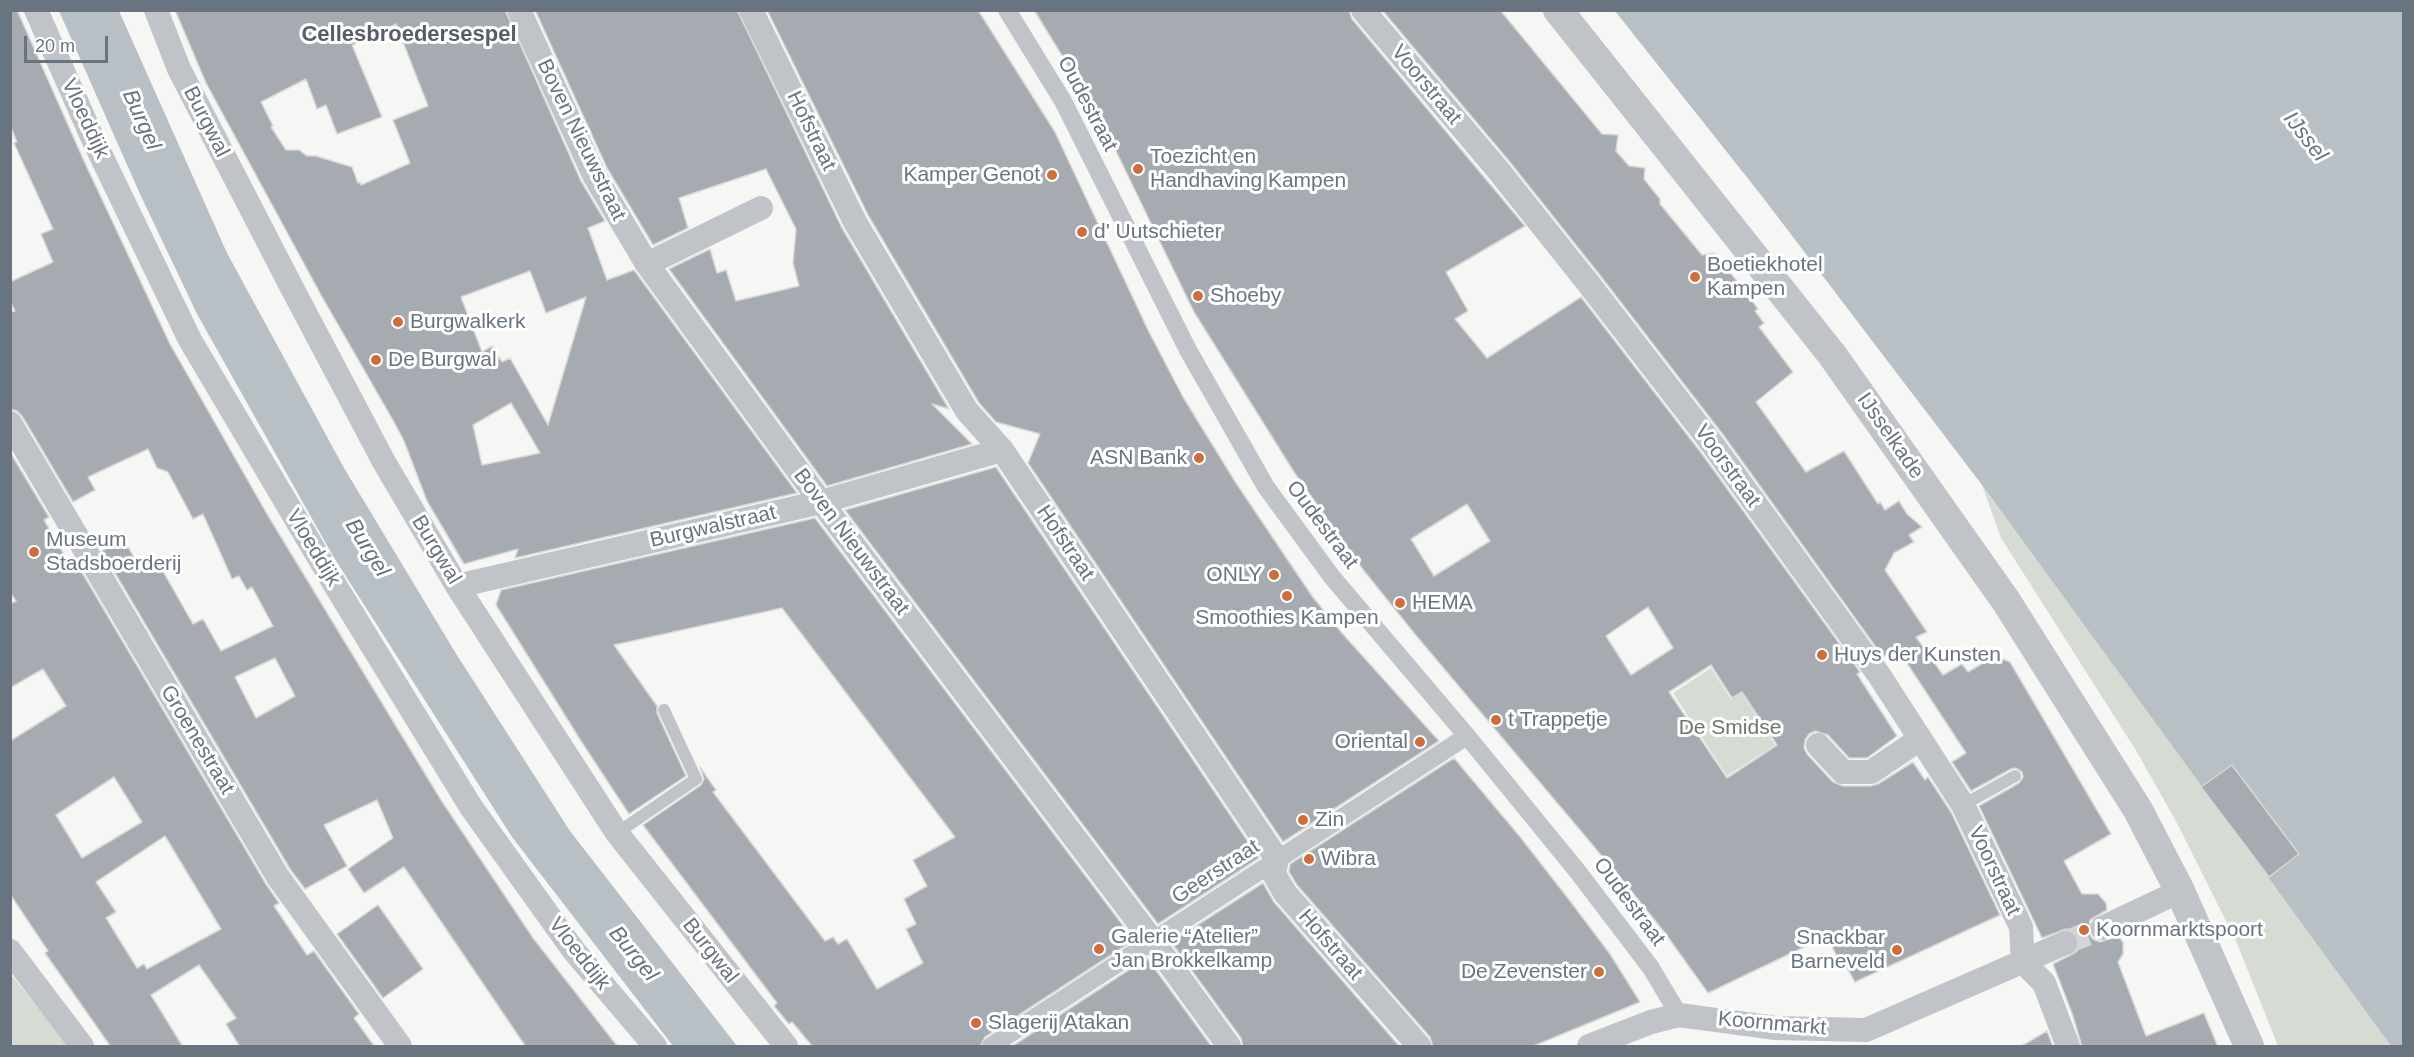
<!DOCTYPE html>
<meta charset="utf-8">
<style>
body{margin:0}
#map{position:relative;width:2414px;height:1057px;overflow:hidden;background:#f6f7f4;font-family:Arial,sans-serif}
canvas{display:block}
.frame{position:absolute;inset:0;border:12px solid #697481;pointer-events:none}
.scale{position:absolute;left:24px;top:36px;width:84px;height:27px;box-sizing:border-box;border:3px solid #697481;border-top:0;padding-left:8px;font-size:18px;line-height:21px;white-space:nowrap;color:#697481;-webkit-text-stroke:4px #fff;paint-order:stroke}
</style>
<div id="map">
<canvas width="2414" height="1057"></canvas>
<div class="frame"></div>
<div class="scale">20 m</div>
</div>
<script>
const ctx = document.querySelector('canvas').getContext('2d');
ctx.lineJoin = 'round';
function fillPath(path, color) {
  ctx.fillStyle = color;
  ctx.fill(path, 'evenodd');
}
function stroke(path, color, width, dash) {
  ctx.strokeStyle = color;
  ctx.lineWidth = width;
  ctx.lineCap = dash ? 'butt' : 'round';
  ctx.setLineDash(dash || []);
  ctx.stroke(path);
}
function drawText(font, color, halo, rows, align = 'center') {
  ctx.font = font + ' Arial,sans-serif';
  ctx.lineWidth = 6;
  ctx.setLineDash([]);
  ctx.textBaseline = 'middle';
  ctx.strokeStyle = halo;
  ctx.fillStyle = color;
  for (const [text, x, y, turn = 0] of rows) {
    ctx.save();
    ctx.translate(x, y);
    ctx.rotate((+turn || 0) * Math.PI / 180);
    ctx.textAlign = isNaN(turn) ? turn : align;
    if (halo) ctx.strokeText(text, 0, 0);
    ctx.fillText(text, 0, 0);
    ctx.restore();
  }
}
fillPath(new Path2D(`
 M1982,485L2391,1046H2278L2236,941L2178,825L2137,752L2001,538Z
 M1711,668L1731,699L1742,693L1775,745L1727,776L1673,693Z
 M10,973L69,1046H11Z`), '#d6dbd4');
fillPath(new Path2D(`
 M59,11H119L227,253L344,468L455,652L570,831L737,1046H673L512,837L333,556L197,314L140,194Z
 M1615,11H2403V1046H2391L1982,485L1761,195Z`), '#b8c0c6');
const building = new Path2D(`
 M10,10H17L84,161L170,344L267,514L441,800L533,938L618,1047H526L404,867L364,893L348,869L393,838L377,800L324,825L347,866L305,889L290,869L102,551L123,538L140,568L156,559L193,624L203,619L221,651L273,626L252,587L247,590L239,576L232,579L203,514L193,519L168,472L157,468L148,449L88,477L95,490L73,502L22,416L17,411L10,409V312L15,311L10,301V282L53,262L41,234L53,229L14,143L17,142L10,125ZM275,658L295,696L256,718L235,677Z
 M175,10H505L581,181L605,221L588,228L607,280L634,270L797,493L515,558L518,549L464,564L427,501L404,441L394,422L321,295L206,83ZM396,24L428,106L393,120L410,163L361,185L360,182L358,183L352,167L316,156H307L299,150H286L271,127L273,126L261,102L306,79L317,109L326,105L337,134L382,117L352,45ZM530,271L546,313L586,297L548,425L510,358L502,362L492,346L482,352L461,297ZM511,403L540,453L482,465L473,425Z
 M535,10H737L842,228L949,409L932,404L972,444L827,486L669,269L710,249L717,273L726,270L736,301L799,286L793,263L796,229L766,169L679,198L688,228L653,245L607,168Z
 M767,10H978L1055,132L1148,330L1183,397L1236,483L1312,596L1341,632L1439,741L1283,842L1028,463L1040,434L996,422L979,403L868,215Z
 M1034,10H1349L1352,19L1525,226L1446,272L1468,311L1455,319L1487,358L1581,297L1702,454L1860,672L1857,674L1897,736L1867,758H1849L1828,735L1815,731L1809,734L1805,740L1804,748L1807,754L1833,782L1843,786H1871L1878,784L1913,762L1925,780L1928,777L1951,812L2000,915L1855,982L1844,963H1840L1827,936L1708,993L1665,933L1628,887L1414,633L1361,567L1294,472L1194,312L1099,116ZM1467,504L1490,541L1434,576L1411,539ZM1648,607L1673,648L1631,675L1606,636ZM1711,665L1732,698L1742,692L1777,745L1727,778L1669,692Z
 M1382,10H1500L1602,134L1618,135L1616,151L1629,166L1645,168L1644,179L1660,199V204L1702,255L1714,253L1745,291L1758,309L1755,311L1764,323L1759,327L1793,372L1756,402L1806,472L1844,451L1878,504L1880,502L1885,510L1899,501L1907,514L1922,527L1909,535L1914,542L1894,553L1885,570L1927,632L1916,637L1943,675L1962,664L1968,672L1995,656L2010,662L2111,834L2064,861L2082,894H2098L2106,903L2107,910L2090,920L2089,934L2093,939L2100,942L2118,936L2123,942V954L2118,962L2146,1036L2204,1013L2218,1047H2082L2073,1016L2053,964L2076,952L2079,945L2078,938L2073,931L2066,929L2042,938L1979,806L2019,783L2023,777L2022,772L2016,768L2011,769L1971,791L1952,762L1966,753L1897,648L1883,657L1724,436L1599,274L1509,161Z
 M10,452L49,517L44,520L75,573L80,569L266,884L279,903L274,906L307,955L314,951L359,1014L354,1018L375,1047H240L226,1024L236,1018L199,965L151,995L183,1047H111L45,953L48,951L10,894V741L66,706L43,669L10,688V604L16,601L10,592ZM114,777L142,822L82,858L56,815ZM165,836L221,929L147,969L144,964L137,968L106,918L116,912L96,882Z
 M996,467L1259,858L1158,924L845,510Z
 M815,518L1134,940L985,1037L980,1047H813L792,1022L789,1024L774,1006L777,1003L643,825L701,785L704,779L700,767L716,790L713,792L825,941L833,937L838,944L847,939L877,989L923,963L906,929L916,924L904,899L927,886L913,860L955,837L782,608L614,645L657,706V713L686,776L629,814L581,741L496,605L501,590Z
 M1454,758L1521,838L1570,901L1610,954L1640,1002L1531,1047H1433L1430,1037L1297,885L1289,872L1290,864Z
 M2232,765L2299,854L2269,877L2201,787Z
 M1263,883L1274,902L1400,1047H1243L1241,1038L1171,942Z
 M378,905L423,969L383,998L337,934Z
 M1147,958L1212,1047H1011Z
 M2047,1031L2053,1047H2020Z`);
fillPath(building, '#a5abb1');
stroke(building, '#d8d8d6', 1.5);
stroke(new Path2D(`
 M2065,943L2102,928`), '#d3d6d7', 24, [24, 12]);
stroke(new Path2D(`
 M1963,805L2015,776
 M617,833L696,779L664,710`), '#c0c3c7', 12);
stroke(new Path2D(`
 M1007,10L1063,101L1188,350L1266,487L1332,577L1467,736L1578,872L1651,968L1679,1015
 M991,1046L1467,736`), '#c0c3c7', 18);
stroke(new Path2D(`
 M36,10L93,139L190,340L338,590L471,807L574,951L655,1046
 M156,10L179,69L291,286L384,462L457,586L617,833L786,1046
 M519,10L594,175L647,264L821,502L1152,940L1229,1046
 M751,10L855,222L967,411L1002,450L1277,859L1274,874L1285,893L1419,1046
 M1363,10L1498,170L1588,283L1713,445L1879,675L1963,805L2021,927L2023,962
 M647,264L761,208
 M10,423L278,877L400,1046
 M457,586L821,502L1002,450
 M1818,745L1843,772H1871L1920,739
 M2102,928L2180,891
 M10,951L82,1046
 M2023,962L2044,983L2068,1046
 M1589,1046L1651,1022L1679,1015L1776,1028L1866,1030L2065,943`), '#c0c3c7', 24);
stroke(new Path2D(`
 M1558,10L1833,356L2006,601L2138,810L2180,891L2249,1046`), '#c0c3c7', 30);
for (const [x, y, r, color] of [
 [1138,169,6,"#cf6e3c"],
 [1052,175,6,"#cf6e3c"],
 [1082,232,6,"#cf6e3c"],
 [1695,277,6,"#cf6e3c"],
 [1198,296,6,"#cf6e3c"],
 [398,322,6,"#cf6e3c"],
 [376,360,6,"#cf6e3c"],
 [1199,458,6,"#cf6e3c"],
 [34,552,6,"#cf6e3c"],
 [1274,575,6,"#cf6e3c"],
 [1287,596,6,"#cf6e3c"],
 [1400,603,6,"#cf6e3c"],
 [1822,655,6,"#cf6e3c"],
 [1496,720,6,"#cf6e3c"],
 [1420,742,6,"#cf6e3c"],
 [1303,820,6,"#cf6e3c"],
 [1309,859,6,"#cf6e3c"],
 [2084,930,6,"#cf6e3c"],
 [1099,949,6,"#cf6e3c"],
 [1897,950,6,"#cf6e3c"],
 [1599,972,6,"#cf6e3c"],
 [976,1023,6,"#cf6e3c"]
]) {
  const dot = new Path2D();
  dot.arc(x, y, r, 0, 2 * Math.PI);
  ctx.fillStyle = color;
  ctx.fill(dot);
  stroke(dot, '#fff', 2);
}
drawText('21px', '#697481', '#fff', [
 ["Voorstraat",1426,85,50],
 ["Oudestraat",1087,104,62],
 ["Vloeddijk",85,119,65],
 ["Burgwal",206,122,63],
 ["Hofstraat",811,131,64],
 ["Boven Nieuwstraat",581,140,64],
 ["IJsselkade",1890,436,55],
 ["Voorstraat",1727,466,54],
 ["Oudestraat",1322,525,53],
 ["Burgwalstraat",713,527,-13],
 ["Boven Nieuwstraat",851,542,53],
 ["Hofstraat",1065,543,56],
 ["Vloeddijk",313,548,59],
 ["Burgwal",436,550,59],
 ["Groenestraat",197,740,59],
 ["Voorstraat",1994,871,65],
 ["Geerstraat",1216,872,-33],
 ["Oudestraat",1629,902,53],
 ["Hofstraat",1330,945,49],
 ["Burgwal",710,951,52],
 ["Vloeddijk",579,954,52],
 ["Koornmarkt",1772,1024,5]
]);
drawText('21px', '#697481', '#fff', [
 ["Toezicht en",1150,157],
 ["Handhaving Kampen",1150,181],
 ["Kamper Genot",1040,175,"right"],
 ["d' Uutschieter",1094,232],
 ["Boetiekhotel",1707,265],
 ["Kampen",1707,289],
 ["Shoeby",1210,296],
 ["Burgwalkerk",410,322],
 ["De Burgwal",388,360],
 ["ASN Bank",1187,458,"right"],
 ["Museum",46,540],
 ["Stadsboerderij",46,564],
 ["ONLY",1262,575,"right"],
 ["HEMA",1412,603],
 ["Smoothies Kampen",1287,618,"center"],
 ["Huys der Kunsten",1834,655],
 ["t Trappetje",1508,720],
 ["Oriental",1408,742,"right"],
 ["Zin",1315,820],
 ["Wibra",1321,859],
 ["Koornmarktspoort",2096,930],
 ["Galerie “Atelier”",1111,937],
 ["Jan Brokkelkamp",1111,961],
 ["Snackbar",1885,938,"right"],
 ["Barneveld",1885,962,"right"],
 ["De Zevenster",1587,972,"right"],
 ["Slagerij Atakan",988,1023]
], 'left');
drawText('21px', '#697967', '#fff', [
 ["De Smidse",1730,728]
]);
drawText('bold 22px', '#565e67', '#fff', [
 ["Cellesbroedersespel",409,35]
]);
drawText('italic 22px', '#65747e', '#fff', [
 ["Burgel",141,120,66],
 ["IJssel",2305,137,52],
 ["Burgel",367,548,58],
 ["Burgel",633,954,51]
]);
</script>
